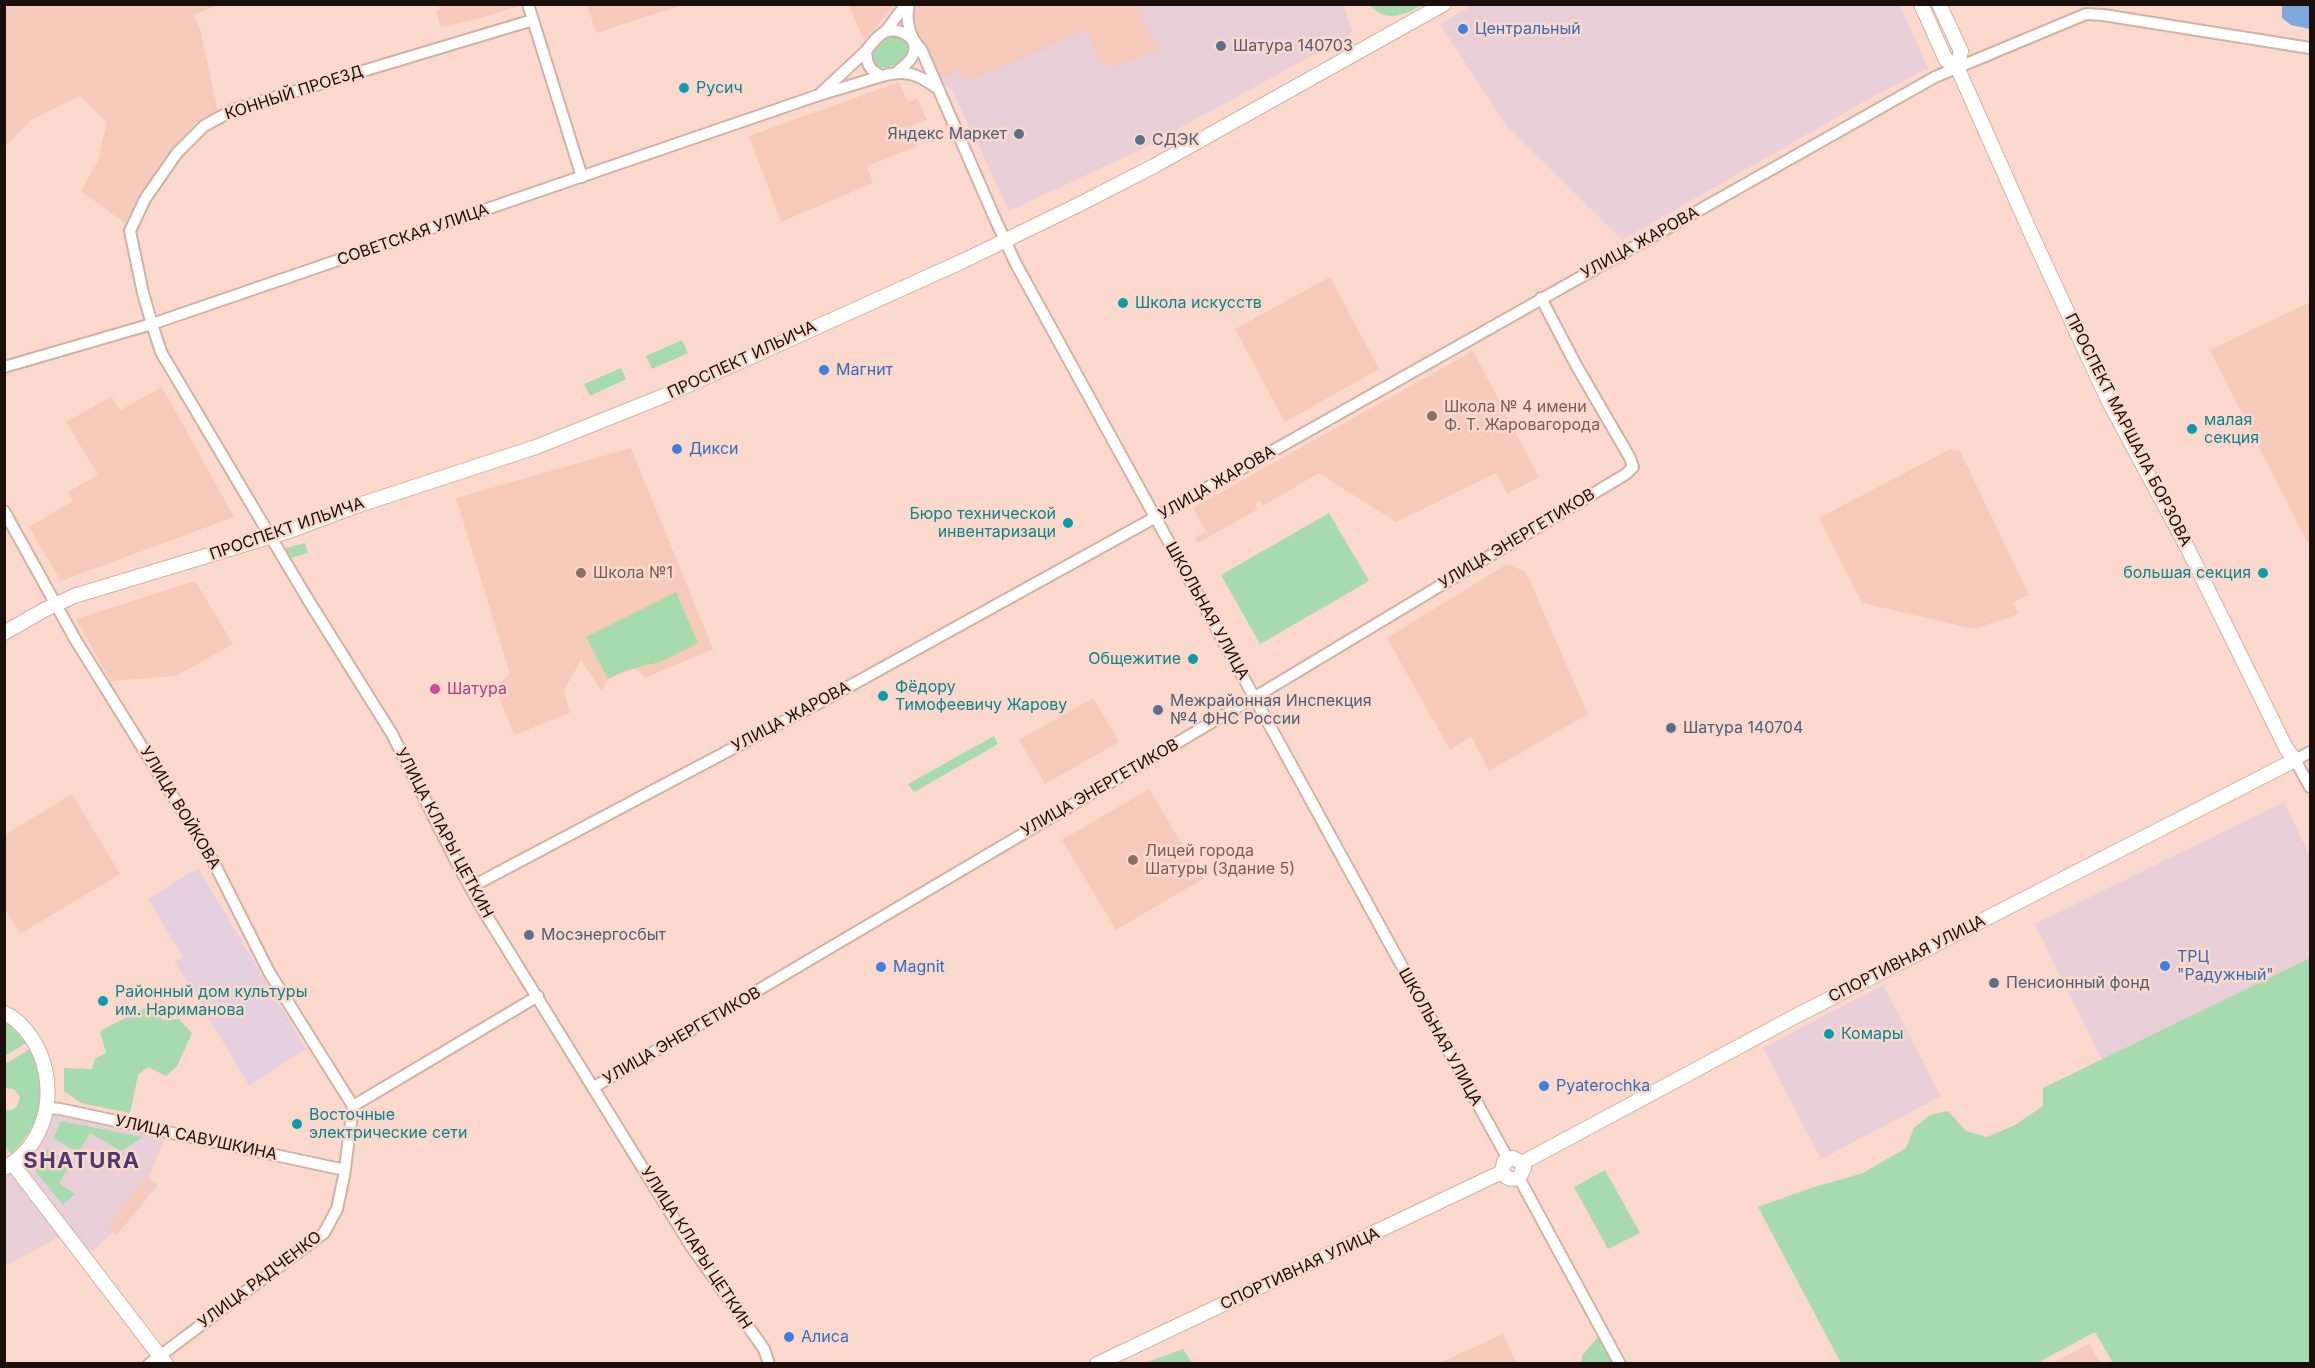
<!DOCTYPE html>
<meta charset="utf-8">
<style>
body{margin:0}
#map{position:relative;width:2315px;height:1368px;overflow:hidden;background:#fad8cb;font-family:Inter,sans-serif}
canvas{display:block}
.frame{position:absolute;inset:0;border:6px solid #1b0f0b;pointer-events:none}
</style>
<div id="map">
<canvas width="2315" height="1368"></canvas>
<div class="frame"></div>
</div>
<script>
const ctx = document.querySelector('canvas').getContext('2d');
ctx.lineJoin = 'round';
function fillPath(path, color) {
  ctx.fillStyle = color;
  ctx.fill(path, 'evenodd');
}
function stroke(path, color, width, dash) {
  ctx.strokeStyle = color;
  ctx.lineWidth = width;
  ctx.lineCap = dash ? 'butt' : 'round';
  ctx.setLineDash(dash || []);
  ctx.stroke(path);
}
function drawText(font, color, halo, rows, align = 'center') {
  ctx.font = font + ' Inter,sans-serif';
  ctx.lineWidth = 5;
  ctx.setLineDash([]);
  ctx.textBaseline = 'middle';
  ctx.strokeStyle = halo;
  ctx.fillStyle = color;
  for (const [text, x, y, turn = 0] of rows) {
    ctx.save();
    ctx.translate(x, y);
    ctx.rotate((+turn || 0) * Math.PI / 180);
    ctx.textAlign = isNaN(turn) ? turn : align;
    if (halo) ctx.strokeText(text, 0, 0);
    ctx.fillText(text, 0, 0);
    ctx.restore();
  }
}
fillPath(new Path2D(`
 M917,4H1343L1353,33L1138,151L1009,211L952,90L938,80L911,15Z
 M1473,5H1900L1928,68L1867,100L1622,240L1506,125L1440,24Z
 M2284,802L2310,856V958L2102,1060L2035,924Z
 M1883,985L1941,1096L1821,1159L1763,1048Z
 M52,1115L165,1137L149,1178L158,1185L117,1235L112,1233L93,1251L61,1236L5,1266V1174L16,1168L40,1139Z`), '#e8cfd7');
fillPath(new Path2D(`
 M587,4H683V5L596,33Z
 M918,4L1135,5L1158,51L1114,67L1099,61L1087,30L967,82L959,70L939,79L911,15Z
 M5,5H219L193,15L200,28L218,113L195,123L166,159L125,223L81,191L98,161L107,123L80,96L31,120L5,147Z
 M438,5L522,4V5L485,17L441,27L436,11L440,10Z
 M849,5H895L864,41Z
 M899,82L908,102L917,98L927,120L910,127L918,146L867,166L873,183L781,222L749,136Z
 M1330,277L1379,369L1285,422L1235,329Z
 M2310,302V540L2307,542L2210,350Z
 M1473,351L1539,477L1507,494L1496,473L1396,522L1319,473L1263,506L1260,500L1255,503L1258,509L1198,543L1195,538L1206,531L1193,508Z
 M162,387L234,517L61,581L29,527L73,501L68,492L98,475L66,422L111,397L121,410Z
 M631,448L713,649L645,678L637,670L633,669L608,679L602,691L581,660L564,690L570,713L514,735L495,687L510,674L456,498Z
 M1950,449L1960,451L2029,595L2013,602L2019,614L1974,629L1862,603L1819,518Z
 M1507,564L1526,572L1588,714L1489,771L1471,736L1450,750L1387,638Z
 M195,581L233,644L176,676L111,681L76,619Z
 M1093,698L1119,742L1045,784L1019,740Z
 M1149,789L1203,879L1116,930L1062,840Z
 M72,794L120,874L20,934L5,909V835Z
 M146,1177L156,1185L117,1234L108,1227Z
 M1503,1334L1516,1363H1440Z
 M2089,1344L2100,1363H2053Z`), '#f5cabb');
fillPath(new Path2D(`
 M198,868L306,1049L249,1085L175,962L183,957L148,899Z`), '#e4cfde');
fillPath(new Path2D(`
 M1370,5H1422C1405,15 1385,23 1370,5Z
 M894,35C906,40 912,47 906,60L886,68L877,67L871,59L873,53L888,36Z
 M682,340L688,353L652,369L646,356Z
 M621,368L626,379L590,396L584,384Z
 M1329,513L1369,581L1260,644L1221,575Z
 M305,543L308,553L291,558L286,548Z
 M676,592L698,643L660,662L626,670L608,679L586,637Z
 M994,736L998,744L914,792L908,784Z
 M2310,958V1363H2113L2095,1332L2037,1363H1841L1758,1207L1811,1188L1863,1173L1906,1148L1914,1128L1930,1115L1948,1111L1966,1131L1987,1137L2015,1125L2043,1106V1088Z
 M152,1004L162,1020L179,1019L192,1033L177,1066L166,1076L148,1067L138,1075L130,1113L81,1103L64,1091V1068L92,1069L95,1059L106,1053L100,1031Z
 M5,1020L26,1043L5,1056Z
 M30,1049C52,1089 42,1123 11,1154L5,1146V1110H12L17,1107L20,1097L14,1089L5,1088V1064Z
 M61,1121L143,1137L121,1151L90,1133L78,1153L53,1138Z
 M47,1149L71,1164L59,1183L75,1194L63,1205L32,1167Z
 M1605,1170L1640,1233L1608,1249L1574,1187Z
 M1602,1332L1620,1364H1581L1582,1356Z
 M1183,1349L1192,1363H1145Z`), '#a7daad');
fillPath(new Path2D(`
 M2282,5H2310V29L2291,25L2282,18Z`), '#7da7dd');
const minor = new Path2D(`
 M528,4L582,177
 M909,4C905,21 910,38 921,49L996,221L1016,264L1508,1159
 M533,20L233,110L204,126L177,153L145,199L130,231L143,293L152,324L161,352L307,598L392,734L458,865L480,905L691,1246L764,1349L769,1364
 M886,31L906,4
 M897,72C903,67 910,62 913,55C920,39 901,28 887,31C878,34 872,44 866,51C867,65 869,70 882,76C905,69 918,74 937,88
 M820,94L866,51
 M4,367L152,324L819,95L882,76
 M4,511L75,639L213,861L269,972L353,1106
 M2310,752L2295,760L2310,787
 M471,887L828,698L1145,523L1935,77L2086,14L2103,15L2310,48
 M594,1087L1270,688L1626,474L1633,467L1630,458L1576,365L1541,298
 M48,1108L60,1109L345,1170
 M1519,1178L1620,1364
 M149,1364L324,1233L337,1209L344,1176L353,1106L538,996`);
const tertiary = new Path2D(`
 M1939,4L1961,51L1957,67
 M4,633L44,610L74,596L292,530L356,506L536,447L666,395L963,261L1080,204L1154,166L1444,4
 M4,1013C16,1018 24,1027 31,1037C59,1078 52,1141 6,1167
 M12,1163L166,1364
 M1522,1163L1794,1017L2295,760L2286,748L2187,547L2109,402L2034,240L1962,78L1957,67L1946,60L1921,4
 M1502,1172C1507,1179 1511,1180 1519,1178L1524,1168L1522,1163
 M1502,1172L1504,1162L1513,1158L1522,1163
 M1097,1364L1502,1172`);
stroke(minor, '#d2b1a4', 14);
stroke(tertiary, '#d2b1a4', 16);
stroke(minor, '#fff', 10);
stroke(tertiary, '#fff', 14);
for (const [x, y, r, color] of [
 [1463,29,6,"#3f7fe0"],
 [1221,46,6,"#5c6f8a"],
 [684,88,6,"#0f9aa8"],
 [1019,134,6,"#5c6f8a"],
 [1140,140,6,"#5c6f8a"],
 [1123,303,6,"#0f9aa8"],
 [824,370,6,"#3f7fe0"],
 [1432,416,6,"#8d6e63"],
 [2192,429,6,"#0f9aa8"],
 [677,449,6,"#3f7fe0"],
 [1068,523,6,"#0f9aa8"],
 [581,573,6,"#8d6e63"],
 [2263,573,6,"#0f9aa8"],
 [1193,659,6,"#0f9aa8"],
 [435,689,6,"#d1479c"],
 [883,696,6,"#0f9aa8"],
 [1158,710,6,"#5c6f8a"],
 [1671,728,6,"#5c6f8a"],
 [1133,860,6,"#8d6e63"],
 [529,935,6,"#5c6f8a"],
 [2165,966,6,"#3f7fe0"],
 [881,967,6,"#3f7fe0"],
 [1994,983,6,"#5c6f8a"],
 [103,1001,6,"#0f9aa8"],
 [1829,1034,6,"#0f9aa8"],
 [1544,1086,6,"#3f7fe0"],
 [297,1124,6,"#0f9aa8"],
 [789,1337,6,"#3f7fe0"]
]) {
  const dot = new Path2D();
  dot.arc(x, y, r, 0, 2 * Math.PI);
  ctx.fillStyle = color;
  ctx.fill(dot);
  stroke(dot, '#fad8cb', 2);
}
drawText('16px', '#366cbe', '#fad8cb', [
 ["Центральный",1475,29],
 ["Магнит",836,370],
 ["Дикси",689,449],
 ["ТРЦ",2177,957],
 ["\"Радужный\"",2177,975],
 ["Magnit",893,967],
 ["Pyaterochka",1556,1086],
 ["Алиса",801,1337]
], 'left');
drawText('16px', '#4e5e75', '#fad8cb', [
 ["Шатура 140703",1233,46],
 ["Яндекс Маркет",1007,134,"right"],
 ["СДЭК",1152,140],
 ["Межрайонная Инспекция",1170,701],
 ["№4 ФНС России",1170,719],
 ["Шатура 140704",1683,728],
 ["Мосэнергосбыт",541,935],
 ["Пенсионный фонд",2006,983]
], 'left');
drawText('16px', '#0d838f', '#fad8cb', [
 ["Русич",696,88],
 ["Школа искусств",1135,303],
 ["малая",2204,420],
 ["секция",2204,438],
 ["Бюро технической",1056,514,"right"],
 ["инвентаризаци",1056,532,"right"],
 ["большая секция",2251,573,"right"],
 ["Общежитие",1181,659,"right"],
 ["Фёдору",895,687],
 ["Тимофеевичу Жарову",895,705],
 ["Районный дом культуры",115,992],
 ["им. Нариманова",115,1010],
 ["Комары",1841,1034],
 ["Восточные",309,1115],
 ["электрические сети",309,1133]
], 'left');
drawText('16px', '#1b0f0b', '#fad8cb', [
 ["КОННЫЙ ПРОЕЗД",294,93,-18],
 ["СОВЕТСКАЯ УЛИЦА",413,235,-19],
 ["УЛИЦА ЖАРОВА",1640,243,-29],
 ["ПРОСПЕКТ ИЛЬИЧА",742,360,-25],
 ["ПРОСПЕКТ МАРШАЛА БОРЗОВА",2128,430,63],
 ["УЛИЦА ЖАРОВА",1217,483,-30],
 ["ПРОСПЕКТ ИЛЬИЧА",287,529,-19],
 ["УЛИЦА ЭНЕРГЕТИКОВ",1517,539,-31],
 ["ШКОЛЬНАЯ УЛИЦА",1207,611,61],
 ["УЛИЦА ЖАРОВА",791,717,-28],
 ["УЛИЦА ЭНЕРГЕТИКОВ",1100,788,-30],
 ["УЛИЦА ВОЙКОВА",180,808,59],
 ["УЛИЦА КЛАРЫ ЦЕТКИН",444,833,62],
 ["СПОРТИВНАЯ УЛИЦА",1907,959,-27],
 ["УЛИЦА ЭНЕРГЕТИКОВ",682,1036,-30],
 ["ШКОЛЬНАЯ УЛИЦА",1440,1037,61],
 ["УЛИЦА САВУШКИНА",196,1138,12],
 ["УЛИЦА КЛАРЫ ЦЕТКИН",696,1248,57],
 ["СПОРТИВНАЯ УЛИЦА",1300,1269,-25],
 ["УЛИЦА РАДЧЕНКО",260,1280,-37]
]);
drawText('16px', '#785e54', '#fad8cb', [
 ["Школа № 4 имени",1444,407],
 ["Ф. Т. Жаровагорода",1444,425],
 ["Школа №1",593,573],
 ["Лицей города",1145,851],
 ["Шатуры (Здание 5)",1145,869]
], 'left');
drawText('16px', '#b23c85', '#fad8cb', [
 ["Шатура",447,689]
], 'left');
ctx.letterSpacing = '1.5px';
drawText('bold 22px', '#513671', '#fad8cb', [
 ["SHATURA",82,1161]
]);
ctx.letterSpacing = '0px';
</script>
